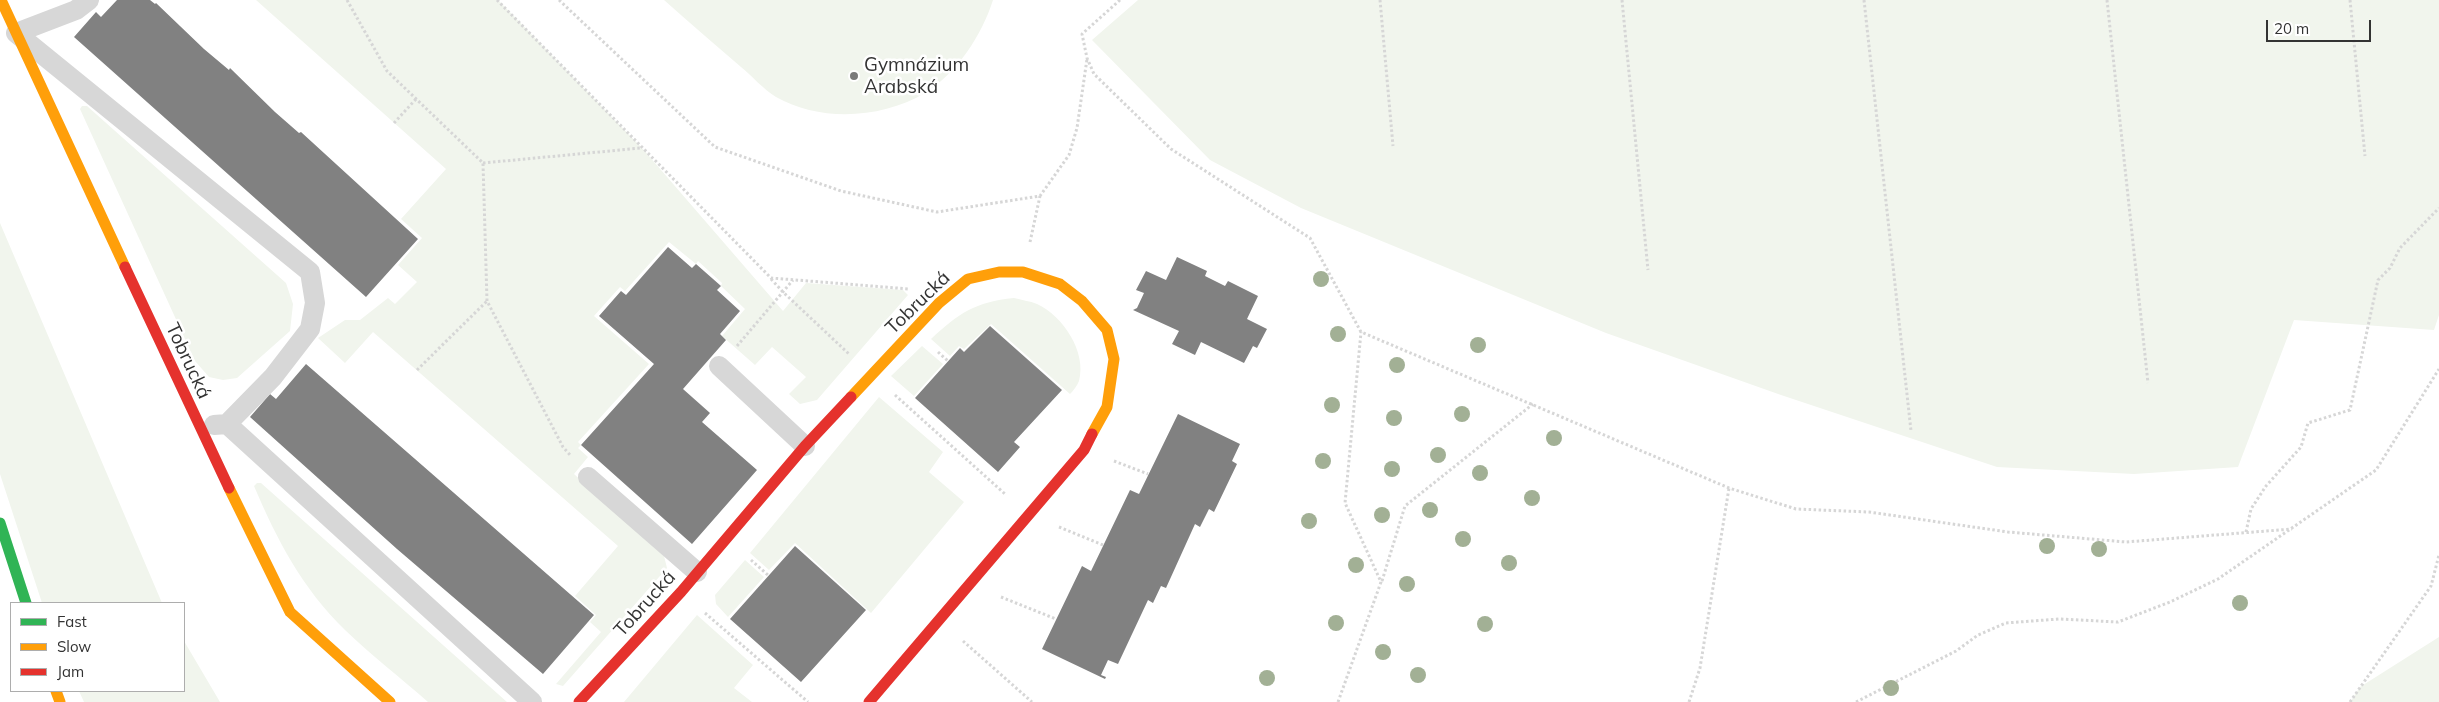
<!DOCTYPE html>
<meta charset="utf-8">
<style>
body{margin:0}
#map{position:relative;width:2439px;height:702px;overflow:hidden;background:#fff;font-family:Mulish,sans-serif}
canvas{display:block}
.legend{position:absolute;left:10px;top:602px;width:175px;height:90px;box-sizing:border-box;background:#fff;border:1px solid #adadad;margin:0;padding:6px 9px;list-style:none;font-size:15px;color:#333}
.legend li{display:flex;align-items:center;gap:10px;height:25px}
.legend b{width:25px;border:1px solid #adadad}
.scale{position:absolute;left:2266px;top:20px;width:105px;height:22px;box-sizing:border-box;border:2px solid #333;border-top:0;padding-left:6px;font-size:15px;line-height:18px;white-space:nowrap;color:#333;-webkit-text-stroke:4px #fff;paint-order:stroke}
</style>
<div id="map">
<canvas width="2439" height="702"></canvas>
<ul class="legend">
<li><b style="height:6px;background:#30b455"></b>Fast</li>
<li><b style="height:6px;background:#ff9f0a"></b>Slow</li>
<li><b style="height:6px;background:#e5322d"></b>Jam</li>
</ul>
<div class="scale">20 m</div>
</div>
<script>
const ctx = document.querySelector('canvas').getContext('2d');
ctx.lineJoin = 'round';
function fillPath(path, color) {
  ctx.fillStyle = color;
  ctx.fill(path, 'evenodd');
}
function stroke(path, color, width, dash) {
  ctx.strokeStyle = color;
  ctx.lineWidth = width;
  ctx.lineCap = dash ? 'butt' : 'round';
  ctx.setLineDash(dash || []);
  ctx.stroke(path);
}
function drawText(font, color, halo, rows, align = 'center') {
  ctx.font = font + ' Mulish,sans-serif';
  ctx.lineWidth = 5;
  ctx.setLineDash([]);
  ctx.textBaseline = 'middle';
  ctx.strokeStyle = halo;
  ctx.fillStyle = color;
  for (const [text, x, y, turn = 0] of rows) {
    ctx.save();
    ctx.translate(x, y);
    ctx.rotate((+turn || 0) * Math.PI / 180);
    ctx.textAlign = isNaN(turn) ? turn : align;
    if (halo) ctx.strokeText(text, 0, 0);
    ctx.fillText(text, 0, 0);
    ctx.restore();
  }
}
fillPath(new Path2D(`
 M256,0H498L642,148L783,311L806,283L903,290L908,295L817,400L800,404L789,394L806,377L772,347L755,365L722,336L745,309L721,286L722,283L698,261L696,264L669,242L625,291L620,287L594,316L649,364L578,442L581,445L578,448L588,457L574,474L664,556L667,568L563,686L556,684L601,632L590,622L596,615L575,596L618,546L373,332L345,363L318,338L345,320H360L388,298L395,304L417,282L398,265L422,238L401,219L446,169Z
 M664,0H993C982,35 957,73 925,93C881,119 820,122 776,97C763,89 752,76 741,67C715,45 689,22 664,0Z
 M1138,0H2439V315L2434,330L2294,320L2238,467L2134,474L1997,467L1781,395L1606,333L1301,208L1210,160L1092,40Z
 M82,106H87L286,283L293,304L290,331L237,378L223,380L209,377L195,361L80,109Z
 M0,223L162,603H42L0,474Z
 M1014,298C1021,300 1030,301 1037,304C1063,316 1087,352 1079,381C1077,386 1073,391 1070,394L991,324L964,349L959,346L950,356L931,339C959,313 975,302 1014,298Z
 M922,346L943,364L914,396L891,376Z
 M879,397L943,452L929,472L964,502L871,613L795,543L769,570L750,553Z
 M257,483H261L507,702H428C401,678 371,655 345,630C302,588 277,540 254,486Z
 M745,560L764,577L728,617L716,604L715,595Z
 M697,615L753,665L734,688L752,702H624Z
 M2439,637V702H2350L2360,687Z
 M184,641L220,702H84L79,691H184Z`), '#f1f5ed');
fillPath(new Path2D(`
 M117,0H150L155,4L156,3L204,49L229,70L230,68L275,112L299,133L301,132L418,239L366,297L74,37L96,12L101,17Z
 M668,247L692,268L696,264L721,286L717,290L740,311L720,334L726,340L683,389L710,413L702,422L757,470L692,544L581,445L654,364L599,316L621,291L626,295Z
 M1177,257L1207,271L1205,276L1225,286L1228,281L1258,296L1247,319L1267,329L1257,348L1253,346L1244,363L1201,342L1195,355L1172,344L1179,331L1133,310L1137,308L1144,293L1136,290L1146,271L1166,280Z
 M990,326L1062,390L1014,442L1020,447L998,472L915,398L960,348L964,352Z
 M306,364L594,615L543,674L397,549L250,417L270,394L276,399Z
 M1178,414L1240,444L1232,461L1237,464L1214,512L1209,509L1200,527L1195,524L1166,588L1161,586L1153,603L1148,600L1118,664L1108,660L1101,675L1106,677L1105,679L1042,649L1082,566L1091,571L1130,490L1139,494Z
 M795,546L866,610L801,682L730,619Z`), '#818181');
stroke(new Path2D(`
 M347,0L387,71L483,163L487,301L563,447L571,456
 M497,0L771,278L909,289
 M559,0L715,147L841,191L937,212L1040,196L1069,155L1077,128L1087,59
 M1120,0L1082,34L1087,58L1094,74L1171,149L1310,238L1361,332L1729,488L1796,509L1869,512L2008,532L2126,542L2292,529
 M1380,0L1393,146
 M1622,0L1648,270
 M1864,0L1911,431
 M2107,0L2148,383
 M2350,0L2365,156
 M394,123L416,99
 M483,163L641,148
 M1030,242L1040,196
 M771,279L783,292L849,354
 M737,346L793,280
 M938,352L948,361
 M417,370L487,301
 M895,395L1005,494
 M1114,461L1148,474
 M1059,527L1103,545
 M2246,532L2251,509L2266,486L2301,447L2308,423L2350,410L2378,280L2390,268L2400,248L2439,208
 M751,560L769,576
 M1382,581L1405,506L1533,404
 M1001,597L1056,619
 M705,613L808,702
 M963,641L1032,702
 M1338,702L1381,582L1345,503L1361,332
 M1689,702L1700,668L1729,488
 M1856,702L1956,651L1978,635L2006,623L2059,619L2118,622L2170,602L2218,579L2376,470L2439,369
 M2350,702L2431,586L2439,555`), '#d6d6d6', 3, [2.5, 2.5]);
stroke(new Path2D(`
 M89,0L76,10L16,33L310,272L315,303L310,329L273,377L227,424
 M719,366L805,446
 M214,425L227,424L532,702
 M588,477L697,572`), '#d7d7d7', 20);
stroke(new Path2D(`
 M0,523L26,603`), '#30b455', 11);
stroke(new Path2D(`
 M1,0L125,267
 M851,397L939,303L968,279L999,272H1023L1060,284L1082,301L1107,330L1114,359L1107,407L1092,434
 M229,488L290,612L390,702
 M56,691L60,702`), '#ff9f0a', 11);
stroke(new Path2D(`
 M125,267L229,488
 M579,702L681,592L805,446L851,397
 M869,702L1084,450L1092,434`), '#e5322d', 11);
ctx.fillStyle = '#a2b095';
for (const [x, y] of [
 [1321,279],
 [1338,334],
 [1478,345],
 [1397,365],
 [1332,405],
 [1462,414],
 [1394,418],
 [1554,438],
 [1438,455],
 [1323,461],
 [1392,469],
 [1480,473],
 [1532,498],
 [1430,510],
 [1382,515],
 [1309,521],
 [1463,539],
 [2047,546],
 [2099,549],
 [1509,563],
 [1356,565],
 [1407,584],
 [2240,603],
 [1336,623],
 [1485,624],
 [1383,652],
 [1418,675],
 [1267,678],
 [1891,688]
]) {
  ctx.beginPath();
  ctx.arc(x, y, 8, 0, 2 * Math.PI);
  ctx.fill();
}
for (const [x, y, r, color] of [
 [854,76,5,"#7a7a7a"]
]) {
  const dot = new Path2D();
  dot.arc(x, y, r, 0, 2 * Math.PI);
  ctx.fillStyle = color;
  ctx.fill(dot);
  stroke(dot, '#fff', 2);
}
drawText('19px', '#333', '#fff', [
 ["Gymnázium",864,65],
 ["Arabská",864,87]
], 'left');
drawText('19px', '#333', '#fff', [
 ["Tobrucká",918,303,-44],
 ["Tobrucká",188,361,65],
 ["Tobrucká",645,604,-48]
]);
</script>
